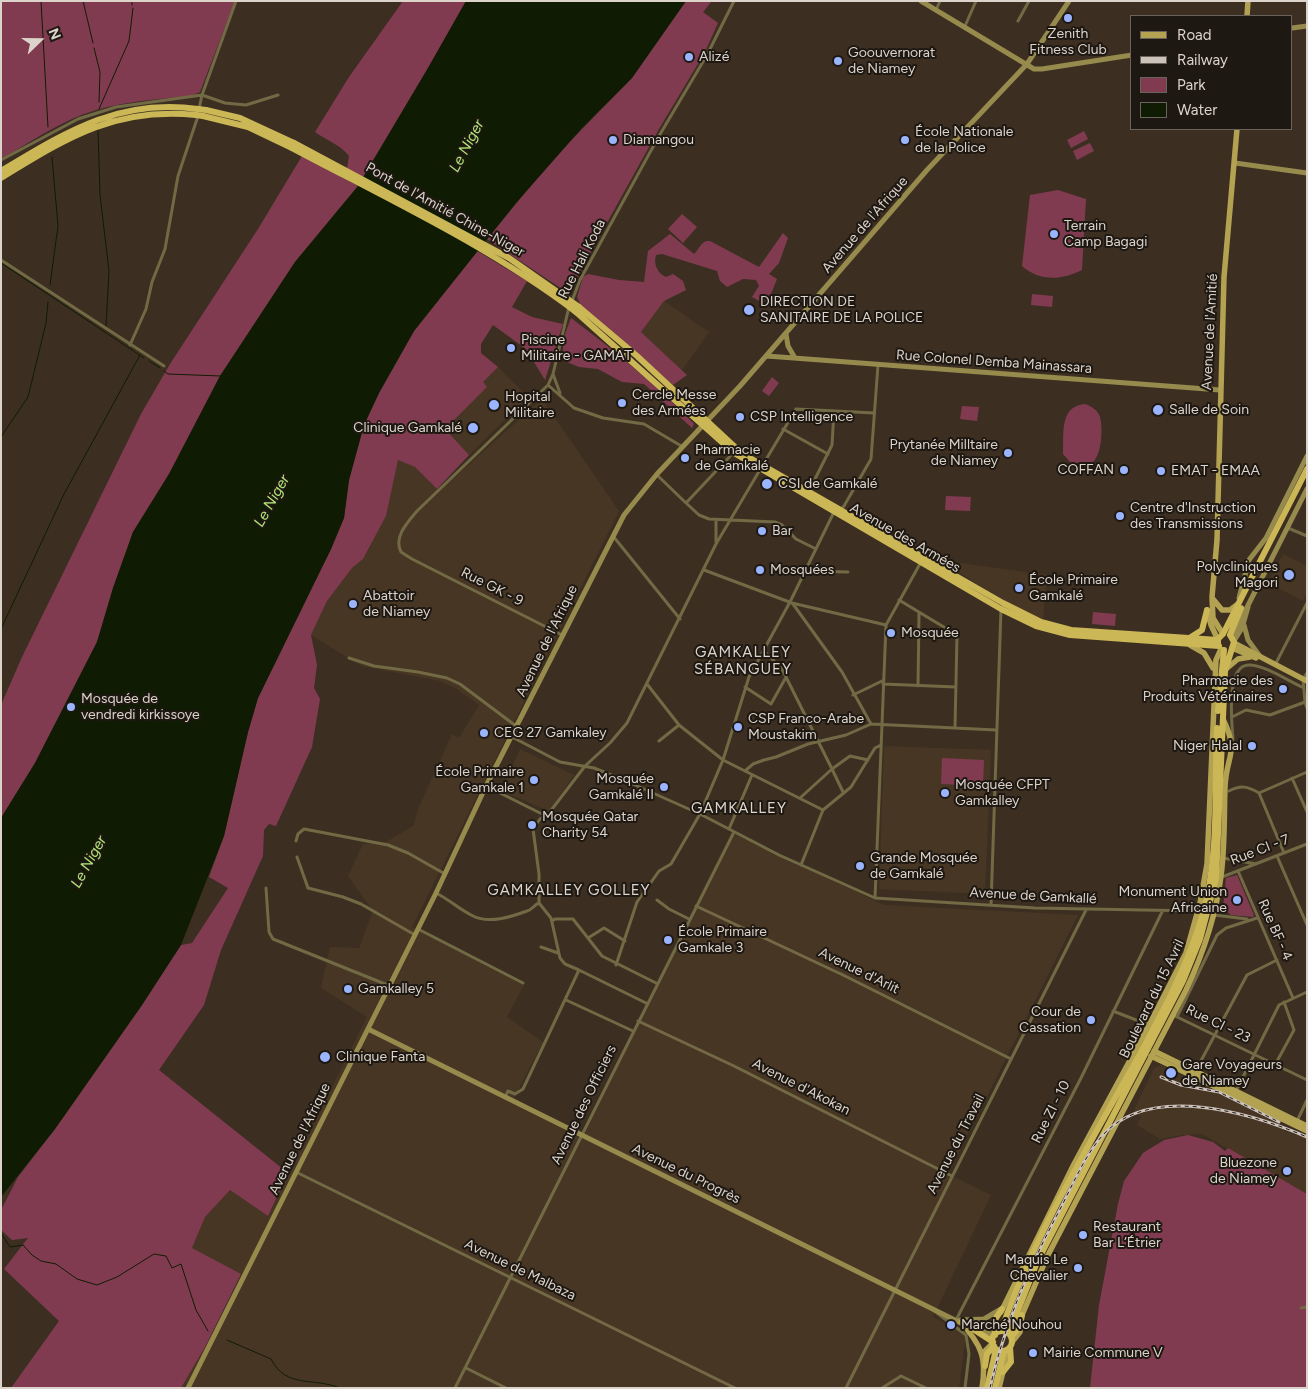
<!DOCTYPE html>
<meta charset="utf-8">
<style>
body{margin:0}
#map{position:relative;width:1308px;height:1389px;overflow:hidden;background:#3c2f21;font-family:Figtree,sans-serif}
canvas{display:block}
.frame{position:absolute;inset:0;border:2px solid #dcd3cb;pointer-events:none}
.legend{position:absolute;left:1130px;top:15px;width:162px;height:115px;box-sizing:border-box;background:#1e1812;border:1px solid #6a635c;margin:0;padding:6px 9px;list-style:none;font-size:15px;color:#dcd3cb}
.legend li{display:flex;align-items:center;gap:10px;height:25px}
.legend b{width:25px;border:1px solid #6a635c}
.north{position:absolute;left:15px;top:15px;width:50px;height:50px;-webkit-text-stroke:4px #1e1812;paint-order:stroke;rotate:68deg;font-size:14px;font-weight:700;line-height:20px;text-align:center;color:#dcd3cb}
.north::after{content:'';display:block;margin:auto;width:18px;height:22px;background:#dcd3cb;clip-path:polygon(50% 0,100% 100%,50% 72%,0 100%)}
</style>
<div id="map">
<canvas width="1308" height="1389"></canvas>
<div class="frame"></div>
<ul class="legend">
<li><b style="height:6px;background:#b2a251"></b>Road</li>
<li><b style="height:6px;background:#ccc2ba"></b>Railway</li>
<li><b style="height:14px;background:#813b50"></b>Park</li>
<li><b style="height:14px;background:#101b03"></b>Water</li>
</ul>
<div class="north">N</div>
</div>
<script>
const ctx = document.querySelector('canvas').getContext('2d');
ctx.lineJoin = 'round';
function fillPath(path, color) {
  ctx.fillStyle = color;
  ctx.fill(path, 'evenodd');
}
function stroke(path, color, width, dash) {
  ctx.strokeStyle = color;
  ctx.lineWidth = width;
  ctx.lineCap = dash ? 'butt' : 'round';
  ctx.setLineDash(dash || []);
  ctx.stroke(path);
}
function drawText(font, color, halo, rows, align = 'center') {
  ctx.font = font + ' Figtree,sans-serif';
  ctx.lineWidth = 4;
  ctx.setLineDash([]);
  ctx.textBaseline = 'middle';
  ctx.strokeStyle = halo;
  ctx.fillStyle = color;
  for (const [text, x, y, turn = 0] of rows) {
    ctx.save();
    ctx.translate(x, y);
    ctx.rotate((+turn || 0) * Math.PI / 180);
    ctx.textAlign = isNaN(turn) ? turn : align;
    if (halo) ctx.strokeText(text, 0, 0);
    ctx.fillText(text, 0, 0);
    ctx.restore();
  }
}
fillPath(new Path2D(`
 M664,301L709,332L682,370L641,332Z
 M498,367L526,395V399L469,455L444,429L487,387L482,382Z
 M542,399L619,511L412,927L524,985L507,1017L543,1042L513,1100L584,1136L732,833L884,905L1078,915L948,1174L991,1195L933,1317L966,1334L959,1388H181L205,1347L241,1275L192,1248L205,1217L230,1190L268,1216L367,1017L321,988L330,947L359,948L373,911L348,876L363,844L386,842L413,826L418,809L452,734L459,738L479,705L455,688L440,681L361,666L311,635L327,601L352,568L363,559L386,516L398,459L415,467L439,491Z
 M1283,554L1307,566V593L1303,601L1268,583Z
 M938,560L1047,575L1043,620L1012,605Z
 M884,746L991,750L985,894L879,889Z
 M520,749L574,775L549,811L501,791Z
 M1161,1065L1285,1127L1284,1131L1307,1138V1194L1202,1134L1183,1135L1160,1139L1137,1125L1141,1117L1134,1110L1154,1068Z`), '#483624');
fillPath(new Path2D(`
 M1,1H235L200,92L191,96C159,99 127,101 96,110C62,120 32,141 1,159Z
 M403,1H466L428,68L363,177L347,168L349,156C341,145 326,140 315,132L349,77Z
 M686,1H712L703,12L718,23L705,52L659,129L568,293L487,239L552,160L632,78Z
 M1084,131L1088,139L1071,148L1067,140Z
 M1090,143L1094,151L1077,160L1073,151Z
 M302,156L358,186L295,262L220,376L169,474L133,532L113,588L97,642L35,763L1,818V705L22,657L141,414L170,364L258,229Z
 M1058,190L1086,199L1082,270C1062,280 1040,282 1022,266L1030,195Z
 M682,214L697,227L683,243L668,229Z
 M783,233L788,238L779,263L769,274L777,279L771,294L763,303L752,297L759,286L756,280L743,279L727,287L720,281L717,271L662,254L656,255C653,264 658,274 666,277L673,274L683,281L686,290L664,301L641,332L687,375L673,385L581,306L577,297L583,277L588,274L619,280L644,282L648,251L670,234L694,254C700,248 701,240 710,241L759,267Z
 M477,251L527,281L512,307L532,317L563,324L545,380L526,349L493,325L481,344V353L498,367L483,382L487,387L445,429L469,455L437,489L415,467L398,460L386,516L363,559L352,568L327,601L311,635L317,665L314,688L320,699L312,747L276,826L269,824L264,830L263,856L221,950L204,1005L159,1070L288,1173L268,1216L230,1190L205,1217L192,1248L241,1274L205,1347L181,1388H11L59,1321L4,1269L28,1238L12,1240L1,1230V1210L18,1177L55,1129L142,1005L181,945L192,943L228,888L209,877L224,836L248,732L258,698L331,549L344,518L349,480L364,425L379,393L414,331Z
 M1032,294L1053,296L1052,307L1031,305Z
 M571,318C614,350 656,385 694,424L692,428L644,384L622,382L598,369L579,367L562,360L564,337Z
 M772,377L779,383L769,396L762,391Z
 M1085,404C1091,406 1098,410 1100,417C1103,429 1102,455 1092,463H1071L1063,454C1064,434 1059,406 1085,404Z
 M962,406L979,407L977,421L960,419Z
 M946,496L971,497L970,511L945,510Z
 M1093,612L1116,614L1115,626L1092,624Z
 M942,758L984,760L983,786L941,784Z
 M1237,875L1254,915L1253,917L1231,915L1223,908L1226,878Z
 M1188,1135L1213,1142L1225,1151L1228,1148L1307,1194V1388H1090L1099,1305L1118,1204L1124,1181L1143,1153L1164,1140Z`), '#813b50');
fillPath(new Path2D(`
 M466,1H686L632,78L582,128L516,203L414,331L379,393L364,425L349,480L344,518L331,549L258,698L248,732L224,836L181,945L142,1005L55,1129L1,1197V818L35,763L97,642L113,588L133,532L169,474L220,376L295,262L358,186L428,68Z`), '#101b03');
stroke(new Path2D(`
 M41,1L48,127
 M83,1L93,43
 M132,1V5
 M94,48L100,72L99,102
 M99,109L129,41L133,8
 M98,130L100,195L109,271L106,326
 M1,263L144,358
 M50,285L58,226L52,157
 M149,361L160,368
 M164,371L168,374L220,376
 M1,437L28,397L46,323L48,302
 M1,629L64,494L140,355
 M1,1233L10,1247L23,1245L32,1255L41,1261L56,1264L77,1279L97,1285L117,1277L154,1254L166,1256L172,1268L181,1264L196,1310L208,1331
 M227,1340L271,1359C286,1389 314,1377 340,1388`), '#101b03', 1);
stroke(new Path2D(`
 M936,10L940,1
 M1018,21L1029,1
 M965,26L976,1
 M199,109L202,95L236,1
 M1,160L78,119L116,107L202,95L225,103L246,105L278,95
 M1,260L164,366
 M572,301L580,280L659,136L707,55L734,1
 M130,345L146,309L152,282L165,249L178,176L198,116
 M553,374L560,393
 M548,385L574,408L603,418L644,424L683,447
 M783,429L828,454
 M657,475L686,503L734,452
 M809,491L832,445L834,411
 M686,503L699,515L709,519L775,522L782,525L796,539L816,549
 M840,510L844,506L871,459L878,365
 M716,520V542
 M1288,528L1307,536
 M613,536L680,619
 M704,570L792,603L886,625
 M806,571L848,572
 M899,600L957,635L955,728L996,730
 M793,604L842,672L871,724
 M562,635L412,559L401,552C393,537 408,522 417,511L548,385L553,374L569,307
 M764,651L782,669L832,769L800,798
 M349,658L374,666L418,672L447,678L460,684L516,726
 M1275,665L1307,603
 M647,684L679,725L723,760L823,810L851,787L875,748L881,745
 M883,684L956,687
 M918,686L919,613
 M745,687L771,704L785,679
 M853,695L882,681
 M1305,702L1307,708
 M1232,717L1246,710L1270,715L1305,702L1303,679L1307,673
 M512,737L560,762L594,768L626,781L700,814L779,855L875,898L1035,908L1197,911
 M1233,739C1232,724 1225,663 1250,665C1267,666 1288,681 1304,688
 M659,741L679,725
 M745,771L753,764L764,760L776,757L808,744L846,735L871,724L955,728
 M1292,778L1307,812
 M486,786L544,815
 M1229,791C1241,785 1247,786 1259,793L1307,772
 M843,792L832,769L850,756L868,760
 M1259,793L1284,853
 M729,829L752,775
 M296,841L298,834L304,829L388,845L408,853L445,874
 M1277,856L1307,925
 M297,857L308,888L343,897L361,904L415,935
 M1223,858L1256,864
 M801,865L823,810
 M1238,871L1293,998
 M1222,877L1307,844
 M266,888L269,932L273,939L390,986
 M436,893C450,900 460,910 473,916C489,924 511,917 527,911C532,910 534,905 539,903
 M875,898L886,625L921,562
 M657,900L669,909L689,919
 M991,905L1001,609
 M696,906L843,975L1011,1059
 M1214,915L1247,919
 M552,921L555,919H573L602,956L656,983
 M418,929L523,983
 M588,938L604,928L625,941
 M541,947L558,953
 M616,965L637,902L659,871L671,864L700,814L723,760L749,677L790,602L834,512
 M579,970L565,964L560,958L551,918L539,903V874L533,829L540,819L549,813L585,766L610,743L627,723L716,544L796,409L874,413
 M566,1000L633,1031
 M1113,1011L1149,1025
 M1173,1015L1307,1080
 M1177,1017L1217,935L1226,928L1257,918
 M638,1021L734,1066L952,1176
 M1275,1065L1294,1030L1284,1002
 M1196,1070L1247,975L1277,960
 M1236,1091L1279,1005L1307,992
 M505,1097L508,1091L515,1094L523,1089L579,970L646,1003
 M1297,1121L1307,1100
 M296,1172L735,1388
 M1301,1308L1307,1307
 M933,1310L966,1335L969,1354L965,1388
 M956,1320L1081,1078L1162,912
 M466,1368L506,1388
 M455,1388L734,832
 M846,1388L1086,910
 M882,1388L901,1376L926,1388`), '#726a45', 3);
stroke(new Path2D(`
 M921,1L1034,69H1042L1132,55
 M1292,28L1307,26
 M1235,163L1307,173
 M786,334L788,346L795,358
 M767,356L1220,390
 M1239,598L1249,560L1266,538L1307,456
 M1244,625L1248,640L1259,655
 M1232,637L1307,489
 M1234,641L1242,628L1248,607
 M368,1029L973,1329L995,1335
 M960,1320L984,1319L1001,1309
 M188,1388L436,893L486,786L624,515L657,474L740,386L927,170L1027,64L1069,1`), '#968a4d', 5);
stroke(new Path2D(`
 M1247,16L1248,1
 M1213,599L1222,610H1230L1238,604
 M1207,610L1211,625L1218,640
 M1223,634L1213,618L1212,597L1217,540L1224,277L1237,129
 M1234,643L1307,681
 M1190,645L1204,653L1213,668
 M1232,648L1256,658
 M1226,669L1238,659L1250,657
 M1154,1051L1307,1126
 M1151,1056L1307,1131
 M1001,1312L1074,1164L1149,1025L1186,953L1200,903L1207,864L1216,660L1221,649
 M961,1322C981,1345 987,1357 982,1388
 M1012,1342L1020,1332L1022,1315L1048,1255L1186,990C1203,954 1216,916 1221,876C1225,847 1224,817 1225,788C1226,754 1240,754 1223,719
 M984,1357L985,1351L993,1343
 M999,1388L1008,1351`), '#b2a251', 5.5);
stroke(new Path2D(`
 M206,110L240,118L294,143
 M203,116L248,127L292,148
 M1,171C66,132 119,98 198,109
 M1,178C68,137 115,107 196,115
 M579,307L637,356L736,448
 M576,312L734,453L1001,609L1036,626L1070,635L1219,646
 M750,458L1003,603L1041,622L1071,630L1218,640
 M1230,635L1241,608
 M1191,637L1202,630L1207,610
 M1218,644V639L1223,634L1307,469
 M1218,711L1224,650
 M973,1329L993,1342
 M1001,1331C1034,1235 1089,1146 1138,1057C1162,1012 1188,966 1202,916C1220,856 1214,790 1217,728
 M992 1341a10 10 0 1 1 20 0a10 10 0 1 1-20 0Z
 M1009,1333L1038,1260L1183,981L1200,939L1216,879L1225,671L1234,642L1230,635
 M995,1335L994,1321L1002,1309
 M1011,1337L1017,1330L1022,1315
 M985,1366L987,1354L994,1346
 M1003,1372L1011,1362L1010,1347
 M987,1388L996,1349
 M995,1388L1004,1351`), '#cbb755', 6);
const rail = new Path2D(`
 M1161,1077L1181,1085L1219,1092L1279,1122
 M990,1388C1004,1326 1028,1270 1057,1215C1071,1189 1083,1158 1102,1136C1150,1082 1251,1113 1307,1137`);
stroke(rail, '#ccc2ba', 3);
stroke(rail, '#1e1812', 1, [4]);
stroke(new Path2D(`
 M198,109L206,110
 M196,115L203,116
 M294,143L509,258L579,307
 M292,148C388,199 489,246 576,312`), '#cbb755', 6);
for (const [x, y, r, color] of [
 [1068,18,5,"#9ab5fd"],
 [689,57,5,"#9ab5fd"],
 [838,61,5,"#9ab5fd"],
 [613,140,5,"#9ab5fd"],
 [905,140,5,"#9ab5fd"],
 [1054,234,5,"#9ab5fd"],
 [749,310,6,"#9ab5fd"],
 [511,348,5,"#9ab5fd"],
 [622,403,5,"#9ab5fd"],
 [494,405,6,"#9ab5fd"],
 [1158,410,6,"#9ab5fd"],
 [740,417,5,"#9ab5fd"],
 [473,428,6,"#9ab5fd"],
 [1008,453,5,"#9ab5fd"],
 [685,458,5,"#9ab5fd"],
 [1124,470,5,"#9ab5fd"],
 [1161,471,5,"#9ab5fd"],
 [767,484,6,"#9ab5fd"],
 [1120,516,5,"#9ab5fd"],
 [762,531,5,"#9ab5fd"],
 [760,570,5,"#9ab5fd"],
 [1289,575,6,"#9ab5fd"],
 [1019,588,5,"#9ab5fd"],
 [353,604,5,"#9ab5fd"],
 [891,633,5,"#9ab5fd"],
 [1283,689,5,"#9ab5fd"],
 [71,707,5,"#9ab5fd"],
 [738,727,5,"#9ab5fd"],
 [484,733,5,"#9ab5fd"],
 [1252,746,5,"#9ab5fd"],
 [534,780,5,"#9ab5fd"],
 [664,787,5,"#9ab5fd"],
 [945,793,5,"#9ab5fd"],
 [532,825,5,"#9ab5fd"],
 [860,866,5,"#9ab5fd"],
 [1237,900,5,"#9ab5fd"],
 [668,940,5,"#9ab5fd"],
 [348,989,5,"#9ab5fd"],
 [1091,1020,5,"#9ab5fd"],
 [325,1057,6,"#9ab5fd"],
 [1171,1073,6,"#9ab5fd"],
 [1287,1171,5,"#9ab5fd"],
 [1083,1235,5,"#9ab5fd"],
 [1078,1268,5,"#9ab5fd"],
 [951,1325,5,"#9ab5fd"],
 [1033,1353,5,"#9ab5fd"]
]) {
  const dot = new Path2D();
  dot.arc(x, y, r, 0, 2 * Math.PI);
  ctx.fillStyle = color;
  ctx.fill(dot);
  stroke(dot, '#1e1812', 2);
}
drawText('14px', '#dcd3cb', '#1e1812', [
 ["Zenith",1068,34,"center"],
 ["Fitness Club",1068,50,"center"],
 ["Goouvernorat",848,53],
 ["de Niamey",848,69],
 ["Alizé",699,57],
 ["École Nationale",915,132],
 ["de la Police",915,148],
 ["Diamangou",623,140],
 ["Terrain",1064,226],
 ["Camp Bagagi",1064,242],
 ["DIRECTION DE",760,302],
 ["SANITAIRE DE LA POLICE",760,318],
 ["Piscine",521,340],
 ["Militaire - GAMAT",521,356],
 ["Cercle Messe",632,395],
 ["des Armées",632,411],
 ["Hopital",505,397],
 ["Militaire",505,413],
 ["Salle de Soin",1169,410],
 ["CSP Intelligence",750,417],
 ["Clinique Gamkalé",462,428,"right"],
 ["Prytanée Milltaire",998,445,"right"],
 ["de Niamey",998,461,"right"],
 ["Pharmacie",695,450],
 ["de Gamkalé",695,466],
 ["COFFAN",1114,470,"right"],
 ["EMAT - EMAA",1171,471],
 ["CSI de Gamkalé",778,484],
 ["Centre d'Instruction",1130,508],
 ["des Transmissions",1130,524],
 ["Bar",772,531],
 ["Polycliniques",1278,567,"right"],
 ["Magori",1278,583,"right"],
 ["Mosquées",770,570],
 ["École Primaire",1029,580],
 ["Gamkalé",1029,596],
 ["Abattoir",363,596],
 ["de Niamey",363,612],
 ["Mosquée",901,633],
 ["Pharmacie des",1273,681,"right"],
 ["Produits Vétérinaires",1273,697,"right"],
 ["Mosquée de",81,699],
 ["vendredi kirkissoye",81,715],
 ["CSP Franco-Arabe",748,719],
 ["Moustakim",748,735],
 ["CEG 27 Gamkaley",494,733],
 ["Niger Halal",1242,746,"right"],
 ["École Primaire",524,772,"right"],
 ["Gamkale 1",524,788,"right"],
 ["Mosquée",654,779,"right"],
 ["Gamkalé II",654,795,"right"],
 ["Mosquée CFPT",955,785],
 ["Gamkalley",955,801],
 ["Mosquée Qatar",542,817],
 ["Charity 54",542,833],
 ["Grande Mosquée",870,858],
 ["de Gamkalé",870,874],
 ["Monument Union",1227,892,"right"],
 ["Africaine",1227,908,"right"],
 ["École Primaire",678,932],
 ["Gamkale 3",678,948],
 ["Gamkalley 5",358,989],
 ["Cour de",1081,1012,"right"],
 ["Cassation",1081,1028,"right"],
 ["Clinique Fanta",336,1057],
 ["Gare Voyageurs",1182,1065],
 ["de Niamey",1182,1081],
 ["Bluezone",1277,1163,"right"],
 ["de Niamey",1277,1179,"right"],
 ["Restaurant",1093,1227],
 ["Bar L’Étrier",1093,1243],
 ["Maquis Le",1068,1260,"right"],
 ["Chevalier",1068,1276,"right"],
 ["Marché Nouhou",961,1325],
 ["Mairie Commune V",1043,1353]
], 'left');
drawText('14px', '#dcd3cb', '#1e1812', [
 ["Pont de l'Amitié Chine-Niger",445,210,29],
 ["Avenue de l'Afrique",865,225,-49],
 ["Rue Hali Koda",582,259,-63],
 ["Avenue de l'Amitié",1210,332,-87],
 ["Rue Colonel Demba Mainassara",994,362,4],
 ["Avenue des Armées",905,538,30],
 ["Rue GK - 9",492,587,27],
 ["Avenue de l'Afrique",547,641,-64],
 ["Rue CI - 7",1260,850,-21],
 ["Avenue de Gamkallé",1033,896,3],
 ["Rue BF - 4",1275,930,66],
 ["Avenue d'Arlit",859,971,26],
 ["Boulevard du 15 Avril",1152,999,-64],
 ["Rue CI - 23",1218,1024,26],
 ["Avenue d'Akokan",801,1087,27],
 ["Avenue des Officiers",584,1105,-64],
 ["Rue ZI - 10",1051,1112,-63],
 ["Avenue de l'Afrique",300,1139,-64],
 ["Avenue du Travail",956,1144,-63],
 ["Avenue du Progrès",686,1174,26],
 ["Avenue de Malbaza",520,1270,26]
]);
drawText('italic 15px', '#b1e576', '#1e1812', [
 ["Le Niger",467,146,-62],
 ["Le Niger",272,501,-61],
 ["Le Niger",89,862,-61]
]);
ctx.letterSpacing = '1px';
drawText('15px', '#dcd3cb', '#1e1812', [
 ["GAMKALLEY",743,653],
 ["SÉBANGUEY",743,670],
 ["GAMKALLEY",739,809],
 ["GAMKALLEY GOLLEY",569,891]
]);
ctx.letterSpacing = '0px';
</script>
